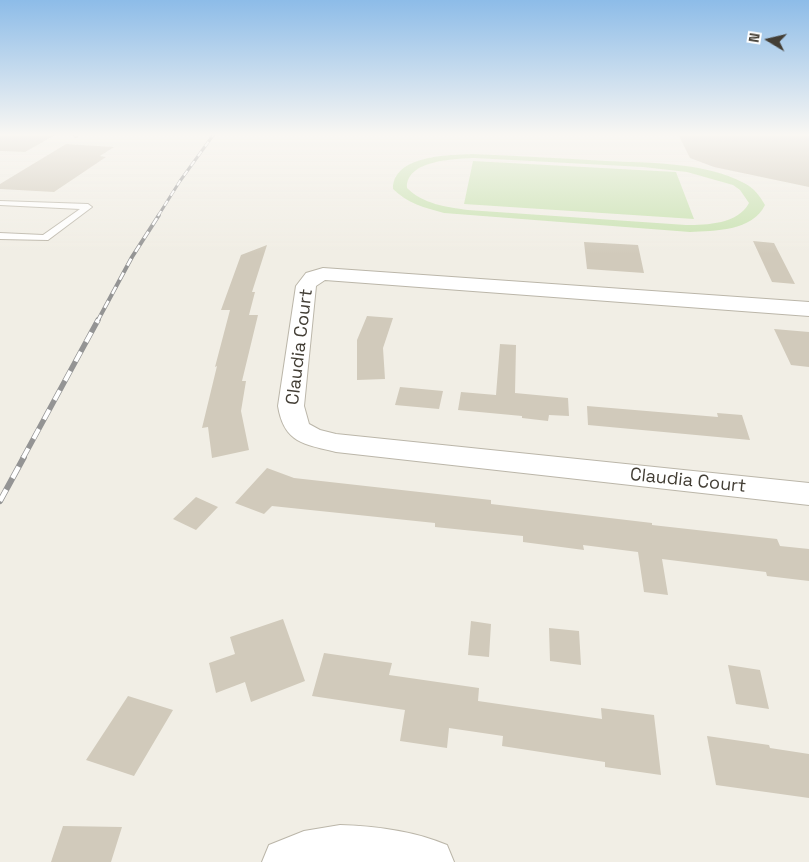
<!DOCTYPE html>
<style>
body{margin:0}
#map{position:relative;width:809px;height:862px;overflow:hidden;background:#f1eee5;font-family:"Space Grotesk",sans-serif}
canvas{display:block}
.north{position:absolute;left:744px;top:15px;width:50px;height:50px;-webkit-text-stroke:4px #fff;paint-order:stroke;rotate:279deg;font-size:14px;font-weight:700;line-height:20px;text-align:center;color:#433e35}
.north::after{content:'';display:block;margin:auto;width:18px;height:22px;background:#433e35;clip-path:polygon(50% 0,100% 100%,50% 72%,0 100%)}
</style>
<div id="map">
<canvas width="809" height="862"></canvas>
<div class="north">N</div>
</div>
<script>
const ctx = document.querySelector('canvas').getContext('2d');
ctx.lineJoin = 'round';
function fillPath(path, color) {
  ctx.fillStyle = color;
  ctx.fill(path, 'evenodd');
}
function stroke(path, color, width, dash) {
  ctx.strokeStyle = color;
  ctx.lineWidth = width;
  ctx.lineCap = dash ? 'butt' : 'round';
  ctx.setLineDash(dash || []);
  ctx.stroke(path);
}
function drawText(font, color, halo, rows, align = 'center') {
  ctx.font = font + ' "Space Grotesk",sans-serif';
  ctx.lineWidth = 4;
  ctx.setLineDash([]);
  ctx.textBaseline = 'middle';
  ctx.strokeStyle = halo;
  ctx.fillStyle = color;
  for (const [text, x, y, turn = 0] of rows) {
    ctx.save();
    ctx.translate(x, y);
    ctx.rotate((+turn || 0) * Math.PI / 180);
    ctx.textAlign = isNaN(turn) ? turn : align;
    if (halo) ctx.strokeText(text, 0, 0);
    ctx.fillText(text, 0, 0);
    ctx.restore();
  }
}
fillPath(new Path2D(`
 M473,154C518,156 562,158 606,161C651,163 704,162 744,183C754,188 760,196 765,205C753,231 714,231 690,232L444,213C425,208 407,203 393,189C393,155 449,155 473,154ZM474,158L643,167L687,172L733,185L740,190L749,203C738,224 707,225 686,225L468,210C446,207 423,204 407,188C406,160 454,159 474,158Z
 M473,161L676,172L694,219L464,204Z`), '#c9e2b1');
fillPath(new Path2D(`
 M0,134H57L25,152L0,151Z
 M678,134H809V187L714,167L690,158Z
 M66,144L114,147L100,156L106,157L54,192L0,189V184Z
 M753,241L774,243L795,284L772,282Z
 M584,242L638,245L644,273L587,269Z
 M267,245L252,292H255L249,315H258L242,381H246L241,411L249,450L212,458L208,427L202,428L217,366L215,367L230,310H221L241,255Z
 M367,316L393,318L383,348L385,379L357,380V340Z
 M774,329L809,332V367L791,365Z
 M500,344L516,345L515,393L568,398L569,416L549,415L548,421L522,418V416L458,410L461,392L496,395Z
 M400,387L443,391L439,409L395,405Z
 M587,406L718,417L717,413L742,415L750,440L588,425Z
 M267,468L294,478L491,500V504L652,523V525L777,539L780,546L809,549V581L767,576L766,572L662,559L668,595L644,592L638,552L583,545L584,550L523,542V536L435,527V523L272,506L264,514L235,503Z
 M196,497L218,507L196,530L173,519Z
 M283,619L305,681L251,702L245,682L216,693L209,663L235,654L230,637Z
 M471,621L491,624L489,657L468,655Z
 M549,628L579,631L581,665L550,661Z
 M324,653L392,663L389,675L479,688L478,701L602,719L601,708L654,715L661,775L605,767V762L502,746L503,736L449,728L447,748L400,741L405,710L312,696Z
 M728,665L760,670L769,709L736,704Z
 M128,696L173,710L134,776L86,760Z
 M707,736L769,745L770,748L809,754V798L716,785Z
 M63,826L122,827L111,862H51Z`), '#d1cabb');
const lane = new Path2D(`
 M74,134H80L76,137L74,136Z
 M0,201L88,204L92,207L48,240L0,239V233L43,235L80,209L0,205Z`);
const street = new Path2D(`
 M323,268L809,302V316L325,280L316,286L304,406L309,424L320,430L336,434L809,483V505L336,452C304,444 284,443 278,406L296,286L306,273Z
 M340,825C375,826 414,831 447,845L454,862H262L269,845L304,831Z`);
stroke(lane, '#bbb6a9', 2);
stroke(street, '#bbb6a9', 2);
fillPath(lane, '#fff');
fillPath(street, '#fff');
const railFar3 = new Path2D(`
 M158,216L180,181L214,134`);
const railFar2 = new Path2D(`
 M97,322L132,257L159,215`);
const railFar1 = new Path2D(`
 M23,458L98,320`);
const rail = new Path2D(`
 M0,501L24,457`);
stroke(railFar3, '#949494', 3);
stroke(railFar2, '#949494', 4);
stroke(railFar1, '#949494', 5.5);
stroke(rail, '#949494', 6);
stroke(railFar3, '#fff', 2, [6]);
stroke(railFar2, '#fff', 2.5, [8]);
stroke(railFar1, '#fff', 4, [11]);
stroke(rail, '#fff', 4.5, [13]);
const sky = ctx.createLinearGradient(0, 0, 0, 254);
sky.addColorStop(0, '#8dbce8');
sky.addColorStop(0.53, '#f9f7f3');
sky.addColorStop(1, '#f9f7f300');
ctx.fillStyle = sky;
ctx.fillRect(0, 0, 809, 254);
drawText('18px', '#433e35', '#fff', [
 ["Claudia Court",300,347,-83],
 ["Claudia Court",688,481,6]
]);
</script>
